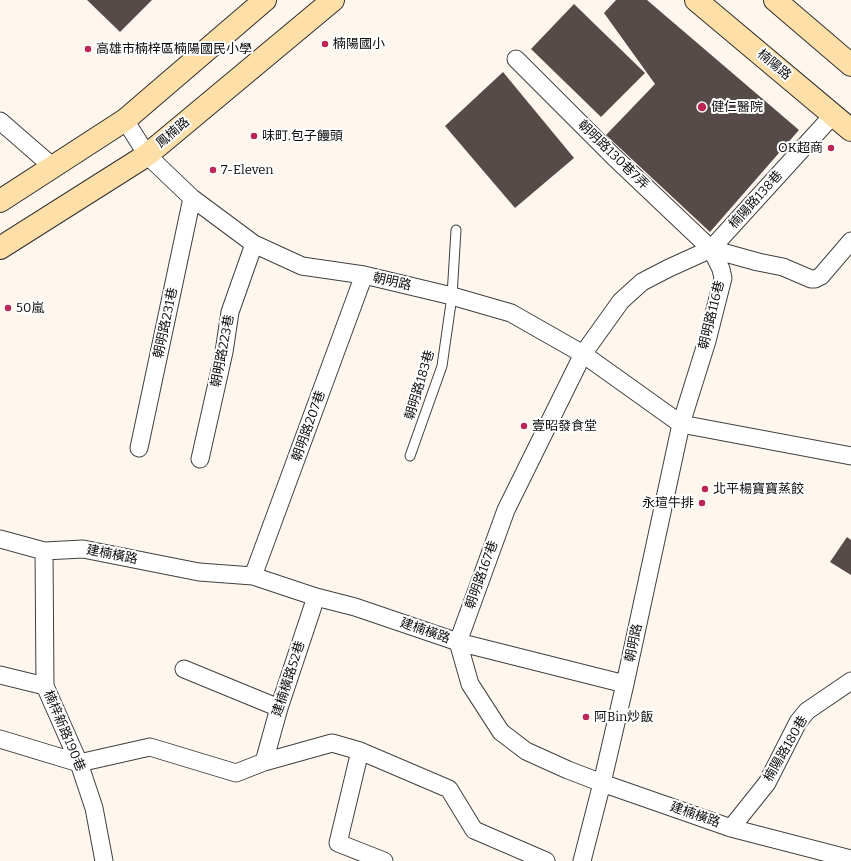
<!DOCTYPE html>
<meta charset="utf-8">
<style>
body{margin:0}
canvas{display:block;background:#fff7ed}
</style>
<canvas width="851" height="861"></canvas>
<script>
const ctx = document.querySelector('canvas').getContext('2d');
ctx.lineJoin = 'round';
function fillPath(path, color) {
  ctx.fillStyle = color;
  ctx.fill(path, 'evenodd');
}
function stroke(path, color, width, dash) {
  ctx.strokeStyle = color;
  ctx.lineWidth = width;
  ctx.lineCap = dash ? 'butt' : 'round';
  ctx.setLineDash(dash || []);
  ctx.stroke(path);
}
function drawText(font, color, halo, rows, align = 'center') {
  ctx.font = font + ' Bitter,"Noto Sans TC",serif';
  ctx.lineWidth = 4;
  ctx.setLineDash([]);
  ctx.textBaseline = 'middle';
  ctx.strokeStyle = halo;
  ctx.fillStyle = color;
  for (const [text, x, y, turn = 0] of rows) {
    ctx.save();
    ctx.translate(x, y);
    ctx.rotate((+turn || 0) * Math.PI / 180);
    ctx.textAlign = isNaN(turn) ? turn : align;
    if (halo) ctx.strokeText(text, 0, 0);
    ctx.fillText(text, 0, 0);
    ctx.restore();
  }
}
fillPath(new Path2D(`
 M87,0H152L120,32Z
 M616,0H647L799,130L710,232L606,135L655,84L604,13Z
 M574,4L645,73L601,117L531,49Z
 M503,72L574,158L515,208L445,126Z
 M847,537L851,540V575L830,562Z`), '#564b49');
const lane = new Path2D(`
 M410,456L442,366L452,296L456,230`);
const street = new Path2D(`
 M516,59L614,157L711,249L721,269L723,278L707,341L681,424L625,684L602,783L582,861
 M125,120L147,155L192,198L254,244L302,266L364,275L452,296L511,313L583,354L681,424L851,456
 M0,121L53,167
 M711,249L758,262L783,267L811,279H815L821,276L851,241
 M139,448L192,198
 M200,459L224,352L230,312L254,244
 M0,539L44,551L83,549L199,572L253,576L316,597L355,607L458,642L470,684L501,732L526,751L568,770L602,783L731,828L851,859
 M44,551L45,686L79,763L94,808L104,861
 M253,576L364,275
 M184,669L279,708
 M0,675L45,686
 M625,684L458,642L506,510L583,354L621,301L642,282L669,268L711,249L833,115
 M0,739L79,763L150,747L236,773L264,762L332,743L360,751L449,789L474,830L546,861
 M360,751L338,843L384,861
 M264,762L279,708L316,597
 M731,828L767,783L798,722L807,711L851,681`);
const secondary = new Path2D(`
 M696,0L851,130
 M775,0L851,65
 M0,201L125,120L265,0
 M0,248L147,155L333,0`);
stroke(lane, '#404040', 11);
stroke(street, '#404040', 19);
stroke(secondary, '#2f2f2f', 24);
stroke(lane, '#fff', 9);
stroke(street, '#fff', 17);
stroke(secondary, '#ffdfa8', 22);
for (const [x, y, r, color] of [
 [325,44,4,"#bc2554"],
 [88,49,4,"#bc2554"],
 [702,107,5,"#bc2554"],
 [254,136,4,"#bc2554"],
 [831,148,4,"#bc2554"],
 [213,170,4,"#bc2554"],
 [8,308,4,"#bc2554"],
 [524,426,4,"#bc2554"],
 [705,489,4,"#bc2554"],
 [702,503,4,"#bc2554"],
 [586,717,4,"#bc2554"]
]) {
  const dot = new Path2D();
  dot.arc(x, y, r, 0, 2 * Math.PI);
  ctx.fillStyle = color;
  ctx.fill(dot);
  stroke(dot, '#fff', 1.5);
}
drawText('13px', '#0d0d0d', '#fff', [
 ["楠陽國小",333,44],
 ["高雄市楠梓區楠陽國民小學",96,49],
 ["健仁醫院",711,107],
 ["味町.包子饅頭",262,136],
 ["OK超商",823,148,"right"],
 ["7-Eleven",221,170],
 ["50嵐",16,308],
 ["壹昭發食堂",532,426],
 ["北平楊寶寶蒸餃",713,489],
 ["永瑄牛排",694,503,"right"],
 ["阿Bin炒飯",594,717]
], 'left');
drawText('13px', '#0d0d0d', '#fff', [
 ["楠陽路",774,65,40],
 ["鳳楠路",173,133,-40],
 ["朝明路130巷7弄",613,155,44],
 ["楠陽路138巷",756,200,-48],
 ["朝明路",392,282,13],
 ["朝明路116巷",712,315,-76],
 ["朝明路231巷",166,323,-78],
 ["朝明路223巷",223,351,-79],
 ["朝明路183巷",420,385,-73],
 ["朝明路207巷",309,426,-70],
 ["建楠橫路",112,555,11],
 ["朝明路167巷",482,575,-70],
 ["建楠橫路",425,631,19],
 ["朝明路",634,643,-78],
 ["建楠橫路52巷",289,679,-72],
 ["楠梓新路190巷",64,731,67],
 ["楠陽路180巷",786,749,-60],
 ["建楠橫路",695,815,19]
]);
</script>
